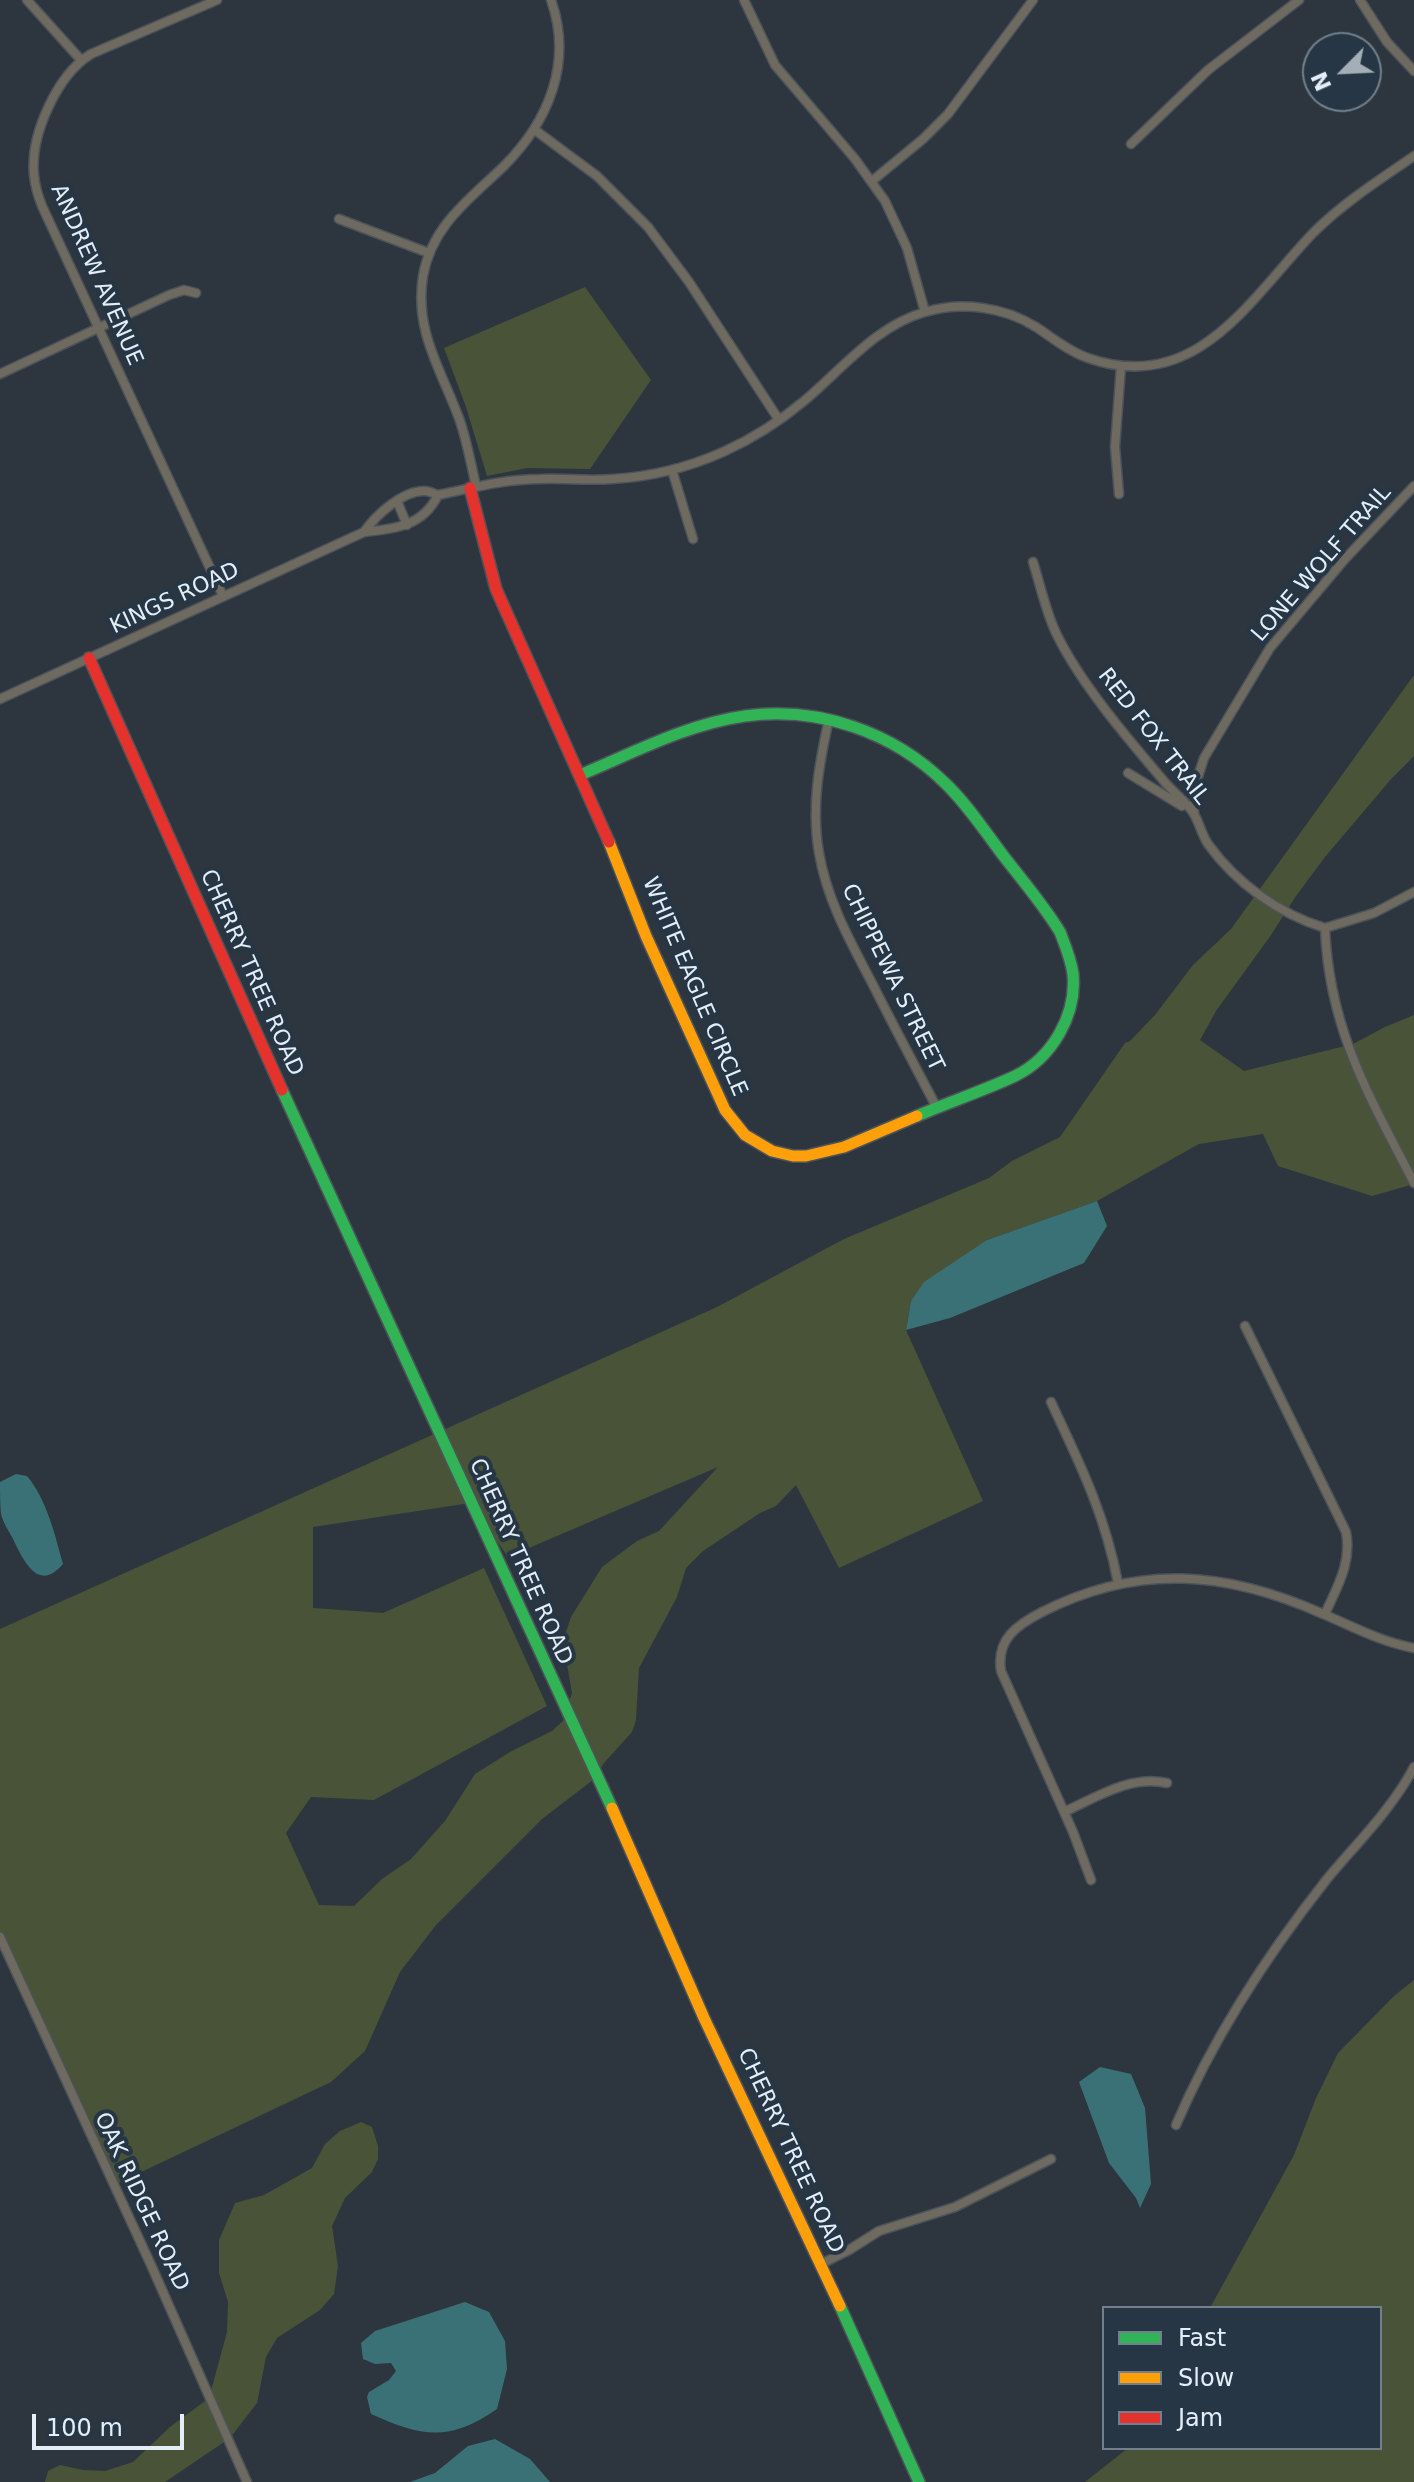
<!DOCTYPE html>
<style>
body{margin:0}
#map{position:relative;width:1414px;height:2482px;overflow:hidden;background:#2d363e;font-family:"DejaVu Sans",sans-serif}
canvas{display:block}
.legend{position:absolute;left:1102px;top:2306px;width:280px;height:144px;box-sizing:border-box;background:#263645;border:2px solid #72808d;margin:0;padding:10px 14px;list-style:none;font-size:24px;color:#e4eef8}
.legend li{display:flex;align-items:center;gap:16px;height:40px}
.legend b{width:40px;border:2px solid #72808d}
.north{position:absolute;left:1302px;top:32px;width:80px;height:80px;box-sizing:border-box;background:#263645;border:2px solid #72808d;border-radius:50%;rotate:246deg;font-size:22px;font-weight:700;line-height:32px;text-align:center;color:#e4eef8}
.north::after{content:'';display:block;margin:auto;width:28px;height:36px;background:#a4aeb7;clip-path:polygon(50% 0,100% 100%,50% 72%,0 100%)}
.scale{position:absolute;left:32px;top:2414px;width:152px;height:36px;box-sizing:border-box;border:4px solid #e4eef8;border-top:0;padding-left:10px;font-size:24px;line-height:28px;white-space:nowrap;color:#e4eef8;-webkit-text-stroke:6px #263645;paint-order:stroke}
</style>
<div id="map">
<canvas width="1414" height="2482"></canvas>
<ul class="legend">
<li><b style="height:10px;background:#30b455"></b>Fast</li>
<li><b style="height:10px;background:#ff9f0a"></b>Slow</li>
<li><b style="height:10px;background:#e5322d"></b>Jam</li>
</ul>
<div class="north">N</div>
<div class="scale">100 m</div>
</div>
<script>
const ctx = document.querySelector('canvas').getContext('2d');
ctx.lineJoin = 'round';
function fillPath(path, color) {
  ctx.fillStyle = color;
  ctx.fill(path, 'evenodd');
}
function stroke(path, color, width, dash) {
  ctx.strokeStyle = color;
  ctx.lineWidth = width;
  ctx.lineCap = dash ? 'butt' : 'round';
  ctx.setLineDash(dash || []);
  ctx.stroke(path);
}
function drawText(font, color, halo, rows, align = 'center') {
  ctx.font = font + ' "DejaVu Sans",sans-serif';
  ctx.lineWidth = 8;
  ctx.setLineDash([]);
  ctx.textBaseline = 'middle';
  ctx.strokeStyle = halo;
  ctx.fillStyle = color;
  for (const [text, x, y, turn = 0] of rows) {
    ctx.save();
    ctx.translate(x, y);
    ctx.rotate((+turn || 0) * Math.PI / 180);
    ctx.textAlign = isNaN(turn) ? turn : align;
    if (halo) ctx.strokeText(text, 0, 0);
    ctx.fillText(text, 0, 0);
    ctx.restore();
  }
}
fillPath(new Path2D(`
 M585,287L651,380L590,469L527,468L487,476L466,407L444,348Z
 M1414,675V756L1392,778L1325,857L1296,896L1271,935L1216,1011L1200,1040L1244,1071L1353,1044L1385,1027L1414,1015V1184L1372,1196L1278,1166L1263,1134L1199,1144L1097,1201L987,1240L911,1301L906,1330L983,1501L839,1568L796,1485L776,1506L760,1513L703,1551L686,1568L677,1597L639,1668L636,1720L632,1732L604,1763L593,1780L542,1819L436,1925L400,1972L365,2051L331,2082L114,2185L0,1935V1629L717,1307L844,1239L989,1178L1012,1161L1060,1137L1125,1043L1130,1041L1155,1015L1193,965L1231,929ZM718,1467L659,1531L637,1541L602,1567L571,1617L563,1641L572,1693L563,1721L552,1731L510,1752L475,1774L445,1821L411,1859L382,1879L354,1906L319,1905L286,1833L311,1797L374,1800L547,1706L484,1568L383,1613L313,1608V1527L470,1503L508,1557Z
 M1414,1980V2482H1085L1128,2448H1380V2308H1210L1294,2155L1316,2098L1338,2053L1394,1996Z
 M361,2122L372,2127L378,2146V2159L372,2172L345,2198L332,2226L338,2266L334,2294L320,2310L277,2338L266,2357L257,2403L230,2438L165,2482H45L48,2471L60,2465L83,2470L105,2471L133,2462L170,2427L209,2398L227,2332L228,2302L219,2273V2240L235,2203L264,2195L312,2168L325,2144L340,2131Z`), '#495338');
fillPath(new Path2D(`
 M1097,1201L1107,1226L1084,1263L950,1318L906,1330L911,1301L924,1282L987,1240Z
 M16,1474L27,1476C47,1500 55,1535 63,1564C37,1594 23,1559 12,1537C8,1530 3,1522 1,1514C0,1504 0,1492 0,1482Z
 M1100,2067L1131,2074L1145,2108L1151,2184L1140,2208L1136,2198L1109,2163L1079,2082Z
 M465,2302L489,2312L505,2341L507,2369L497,2409C449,2442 422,2437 371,2414L367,2397L369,2392L389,2380L396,2371L391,2363L375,2364L363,2359L361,2343L375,2331Z
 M495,2439L530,2459L550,2482H410L435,2473L468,2446Z`), '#3a7177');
const street = new Path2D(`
 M27,0L81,60
 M217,0L91,54C57,75 30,135 34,175C35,186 38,196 42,206L223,596
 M744,0L775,65L855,159L885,201L907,248L925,312
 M1360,0L1387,42L1414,71
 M535,130L597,176L648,227L689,282L779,420
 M1131,144L1208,70L1299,0
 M872,181L923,139L948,114L1033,0
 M339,219L429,253
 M0,374L169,295L184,290L196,293
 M672,470L693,539
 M476,486C471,464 467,442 460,421C442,371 414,332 423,276C432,225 470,199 504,166C549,121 573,62 551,0
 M1119,494L1115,447L1121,366
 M397,501L407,525
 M364,532C376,515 403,490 425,491C430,491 434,494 438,495
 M1033,562C1041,587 1046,614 1058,637C1082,685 1128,739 1163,780C1172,791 1184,800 1192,811C1199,820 1201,834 1208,844C1236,883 1279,914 1325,928
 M0,699L364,532C395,529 423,526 438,495C472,488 505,479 540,479C564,478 588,481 612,479C650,477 689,467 723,452C752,439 780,421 804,401C841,370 877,325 925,312C962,301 1004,307 1036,327C1053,338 1068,351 1088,358C1196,396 1250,299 1313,233C1343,203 1379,180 1414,156
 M829,719C819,764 811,807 819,853C827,900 850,941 872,983C893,1025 915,1066 937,1108
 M1128,773L1182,806
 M1194,813V789L1204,758L1270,648L1345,559L1414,486
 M1325,928C1329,1029 1369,1096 1414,1183
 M1325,928L1374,913L1414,892
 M1245,1326L1346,1532C1352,1563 1337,1587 1325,1614
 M1051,1402C1080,1464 1105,1514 1118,1583
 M1064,1812C1097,1797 1130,1775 1167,1783
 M1091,1880L1073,1832L1001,1671C996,1639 1017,1625 1042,1612C1138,1563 1227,1571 1323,1614C1354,1627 1381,1642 1414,1648
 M0,1937L151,2265L247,2482
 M1176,2125C1214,2036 1267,1955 1327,1879C1357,1843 1392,1809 1414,1767
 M821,2264L849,2250L879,2231L955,2207L1051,2159`);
const fast = new Path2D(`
 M580,775C633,753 687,724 745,716C819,706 893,732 945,783C967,804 984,830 1002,854C1022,880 1043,904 1060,932C1065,945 1071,959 1073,974C1077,1015 1052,1058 1015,1076C983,1091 949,1102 917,1116
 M282,1090L612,1808
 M840,2306L919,2482`);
const slow = new Path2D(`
 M609,842L646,936L725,1110L745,1135L772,1151L793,1156H806L844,1147L917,1116
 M612,1808L704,2018L840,2306`);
const jam = new Path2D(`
 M470,488L496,589L609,842
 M89,658L282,1090`);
stroke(street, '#4c535a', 11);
stroke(fast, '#4c535a', 14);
stroke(slow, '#4c535a', 14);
stroke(jam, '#4c535a', 14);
stroke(street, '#6e6a60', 8);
stroke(fast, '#30b455', 11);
stroke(slow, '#ff9f0a', 11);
stroke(jam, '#e5322d', 11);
drawText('22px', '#e4eef8', '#263645', [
 ["ANDREW AVENUE",96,275,66],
 ["LONE WOLF TRAIL",1322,564,-49],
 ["KINGS ROAD",175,599,-25],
 ["RED FOX TRAIL",1153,737,52],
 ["CHERRY TREE ROAD",251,973,66],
 ["CHIPPEWA STREET",892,978,64],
 ["WHITE EAGLE CIRCLE",694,987,67],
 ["CHERRY TREE ROAD",520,1562,66],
 ["CHERRY TREE ROAD",790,2151,65],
 ["OAK RIDGE ROAD",141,2202,65]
]);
</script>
